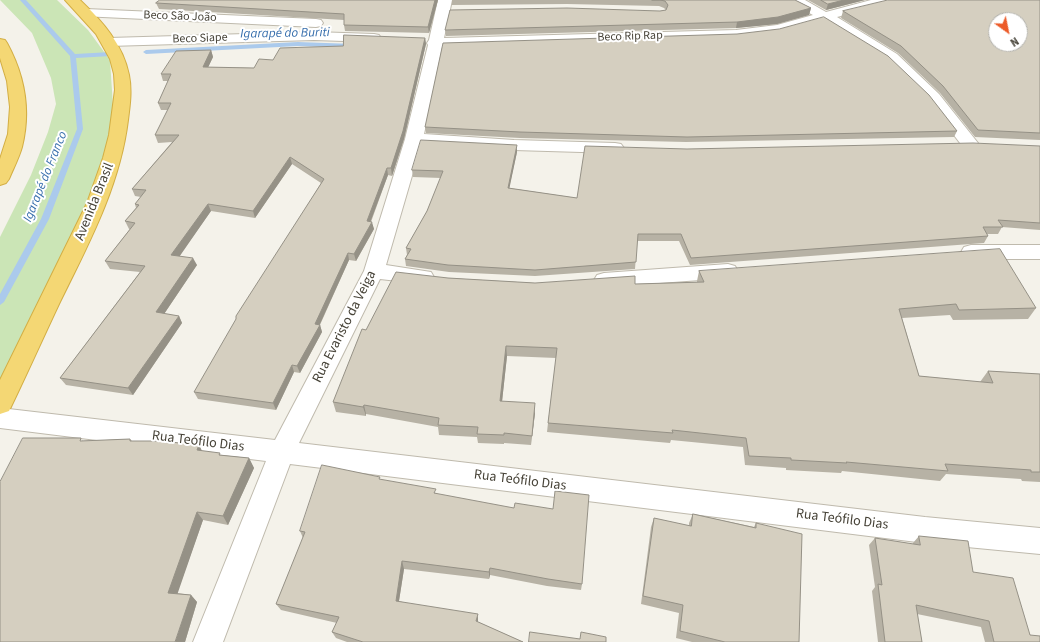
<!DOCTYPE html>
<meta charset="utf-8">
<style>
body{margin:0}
#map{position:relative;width:1040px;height:642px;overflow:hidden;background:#f4f2ea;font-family:"Source Sans 3",sans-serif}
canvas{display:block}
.north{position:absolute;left:988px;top:12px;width:40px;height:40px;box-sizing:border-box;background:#fff;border:1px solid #b5b4af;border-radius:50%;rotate:147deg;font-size:11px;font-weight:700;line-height:16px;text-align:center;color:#474338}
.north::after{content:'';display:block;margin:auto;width:14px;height:18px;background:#ec5b29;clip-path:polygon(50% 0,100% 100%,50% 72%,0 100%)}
</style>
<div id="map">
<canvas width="1040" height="642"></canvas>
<div class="north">N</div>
</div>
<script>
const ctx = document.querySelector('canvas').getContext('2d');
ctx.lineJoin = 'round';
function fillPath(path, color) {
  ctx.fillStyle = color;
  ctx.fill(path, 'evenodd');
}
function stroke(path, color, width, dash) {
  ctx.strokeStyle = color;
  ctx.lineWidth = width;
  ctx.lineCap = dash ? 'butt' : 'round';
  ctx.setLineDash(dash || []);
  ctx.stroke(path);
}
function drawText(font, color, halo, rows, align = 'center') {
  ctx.font = font + ' "Source Sans 3",sans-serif';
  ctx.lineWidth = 4;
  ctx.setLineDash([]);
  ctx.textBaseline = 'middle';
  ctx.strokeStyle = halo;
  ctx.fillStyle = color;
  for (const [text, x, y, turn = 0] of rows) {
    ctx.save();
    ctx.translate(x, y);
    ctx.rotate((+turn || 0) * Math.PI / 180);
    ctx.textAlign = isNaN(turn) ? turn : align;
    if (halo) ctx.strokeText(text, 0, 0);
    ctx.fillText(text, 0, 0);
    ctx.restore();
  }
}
fillPath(new Path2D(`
 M0,0H57L88,30L110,60L115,137L81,233L0,389V237L31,175L48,132L56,104L51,78L32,33Z`), '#cbe5b6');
fillPath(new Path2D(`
 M20,0H26L75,54L111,52L114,54L111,56L76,58L83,129L49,219L4,302L0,305V294L41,219L77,129L70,56Z
 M298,42L354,44L357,46L354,48L298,46L146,54L143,52L146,50Z`), '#abcaec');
const street = new Path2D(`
 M438,0H452L444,38L736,30L777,25L813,15L790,3L788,0H805L826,12L871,0H894L892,3L837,17L897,54L939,94L978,143L975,147L969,148L963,147L927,100L887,60L823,21L777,33L736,38L442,47L424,134L514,140L615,143L621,144L624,148L621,152L615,153L514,150L421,145L386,265L431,272L434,277L431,282L424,284L380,279L299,443L925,517L1040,528V554L925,543L290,464L223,642H193L266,461L0,428V408L275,440L364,271L405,139L428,45L427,43L429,40Z
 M86,9L316,19L321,20L323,23L321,26L316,27L81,16L79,13L81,10Z
 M314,32L374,34L379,35L381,38L379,41L374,42L314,40L109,46L104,45L102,42L104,39L109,38Z
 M971,245H1040V259H971L964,257L961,252L964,247Z
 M728,264L735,266L738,271L735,276L728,278L604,287L597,285L594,280L597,275L604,273Z`);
const highway = new Path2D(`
 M65,0H80C102,21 123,44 129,75C132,90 130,105 128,120C120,186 88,245 59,304C42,340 26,376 9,411L0,414V380L87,203L103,158L109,135L115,90L114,74L110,59L96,34Z
 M0,39L5,40L7,43C25,76 31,111 22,147C19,158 13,169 9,179L6,183L0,185V159L8,134L10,107L7,81L0,58Z`);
stroke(street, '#bfbaad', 2);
stroke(highway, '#d3ae44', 2);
fillPath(street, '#fff');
fillPath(highway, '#f4d774');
fillPath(new Path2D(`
 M160,0H438L429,33L345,31L344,25V20L159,9L156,3Z
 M452,0H795L811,8L809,15L777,24L736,28L446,36L445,30L660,11L666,10L664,8L659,6L567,4L452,5Z
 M808,0H865L826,10Z
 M1040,0V140L975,137L940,93L898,53L841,18L843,11Z
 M425,38L426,44L404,139L392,176L388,175L371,222L374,229L356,261L349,260L320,325L322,332L300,373L294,372L276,410L198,399L194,392L321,183L292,164L255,218L211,211L179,256L197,265L164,314L179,316L182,323L133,395L66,385L60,378L140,272L110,269L105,261L130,229H129L125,221L136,208L135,204L141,197L135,196L132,189L172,142L158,143L155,135L168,110H161L158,103L168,81H163L161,74L211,50L213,57L208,67L254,68L273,60L343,46Z
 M425,127L957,131L954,137L686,142L520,138L426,133Z
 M1040,146V230L1002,227L998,234H987L988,236L984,243L690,265L679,241H637L635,269L535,276L449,272L406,266L405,259L407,255L406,248L427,211L441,178L413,177L412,170L517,152L509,188L577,198L687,149Z
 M699,271L1036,308L1028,319L953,320L950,315L902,318L919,376L980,382L988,371L1040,374V482L1022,481L1021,479L946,474L940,481L842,471L841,473L786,470V468L745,465L743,447L671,440L670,443L547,432L548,423L556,358L507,356L502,401L535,413L531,445L504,443V444L478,443L477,437L439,435L438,427L366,414V416L336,412L333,402L366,330L448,278L535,283L635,284L697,282V281Z
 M81,438L83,441L130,439L132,441L199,445L202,451L222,455L249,458L254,468L228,525L203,520L177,593L191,595L197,602L185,642Z
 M380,480L436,493L582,584L581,590L547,586L490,575L489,579L404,569L399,601L478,622L523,642H347L336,638L332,632L337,623L281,610L276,604L303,538L300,531Z
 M693,514L754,527L756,523L799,642H692L676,638L679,613L641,604L651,527L654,518L689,526V523Z
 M919,536L973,572L1030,635L1040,642H985L981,627L917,614L922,642H878L872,591L875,587L869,545L875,538L913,544V543Z`), '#b7b2a5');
fillPath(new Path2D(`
 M435,0H438L429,33L428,27Z
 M844,0H865L826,10L828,4Z
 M811,8L809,15L777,24L736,28L737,22Z
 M425,38L426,44L404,139L392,176L391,168Z
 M211,50L213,57L205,74L203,67Z
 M517,145V152L508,195V188Z
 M290,157L292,164L255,218L253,211Z
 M387,168L388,175L368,228L367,221Z
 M208,204L211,211L175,263L171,255Z
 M372,222L374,229L356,261L354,254Z
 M348,253L349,260L319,326L320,325L322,332L300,373L297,366L315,324Z
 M193,258L197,265L160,320L156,312Z
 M179,316L182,323L133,395L128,388Z
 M506,346L507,356L501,411L500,401Z
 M292,365L294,372L276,410L273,403Z
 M535,403V413L531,445L532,436Z
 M364,405L366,414V416L363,407Z
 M199,445L204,455L197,450Z
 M249,458L254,468L228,525L223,516Z
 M197,512L203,520L175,601L168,593Z
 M402,561L404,569L398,607L396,601Z
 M490,568V575L489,579V572Z
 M191,595L197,602L185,642H175Z
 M478,614V621L477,627L476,621Z`), '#959186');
const building = new Path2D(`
 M160,0H435L428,27L344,25V14L156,3Z
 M652,0H795L811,8L778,17L737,22L445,30L450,10L567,8L660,11L666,10L668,5L665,1L660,0Z
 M821,0H844L828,4Z
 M888,0H1040V133L978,130L943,86L901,46L843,11ZM996,20H1020V44H996Z
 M824,17L888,56L929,95L957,131L687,137L520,132L425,127L443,43L737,34L779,29Z
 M344,35L425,38L403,131L391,168H387L367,221L372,222L354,254L348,253L315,324L320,325L297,366L292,365L273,403L194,392L236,319V316L324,179L290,157L253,211L208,204L171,255L193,258L156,312L179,316L128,388L60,378L145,266L105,261L135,223L125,221L139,205L135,204L146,190L132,189L179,135H155L171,103H158L171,74H161L176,51L211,50L203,67L254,68L259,59L273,60L280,48L343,46Z
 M421,140L517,145L508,188L577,198L585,146L687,149L973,143L1040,146V223L998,220L1003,227H983L988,236L691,258L681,234H638L636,262L535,270L448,265L405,259L411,249L406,248L427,211L443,171L412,170Z
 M1000,249L1036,308L959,310L956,304L899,309L919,376L993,383L988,371L1040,374V472H1031V470L945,464L948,471L846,462L847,463L791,460V458L749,456L746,438L672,430L673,433L548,423L557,348L506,346L500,401L535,403L532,436L504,433V435L477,434L478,427L438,425L439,418L364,405L363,407L333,402L362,329L366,330L396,272L448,278L535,283L635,276V284L704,282L699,271Z
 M23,438H81L80,441L130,439V441H161L199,445L197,450L220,453L219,455L249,458L223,516L197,512L168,593L191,595L175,642H0V482Z
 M322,465L380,477L379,479L436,489L434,493L514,508L515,503L553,509L555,491L589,495L582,584L548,579L490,568L489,572L402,561L396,601L478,614L476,621L523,642H363L332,632L339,617L276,604L305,532L300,531Z
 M693,514L756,528V523L802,534L799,642H725L680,631L683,605L643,596L654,518L691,526Z
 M919,536L968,541L973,572L1013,578L1030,635L1040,636V642H994L989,621L916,605L922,642H885L878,584L882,585L875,538L920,545Z
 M530,632L580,639L581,632L606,637V642H529Z`);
fillPath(building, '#d5cfc0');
stroke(building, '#959186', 1);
drawText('12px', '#474338', '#fff', [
 ["Beco São João",180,17,2],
 ["Beco Rip Rap",630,37,-2],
 ["Beco Siape",200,39,-2]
]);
drawText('italic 13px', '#386fad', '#fff', [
 ["Igarapé do Buriti",285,34,-1],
 ["Igarapé do Franco",46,177,-68]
]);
drawText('14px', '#474338', '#fff', [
 ["Avenida Brasil",95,202,-68],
 ["Rua Evaristo da Veiga",345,327,-63],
 ["Rua Teófilo Dias",198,442,7],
 ["Rua Teófilo Dias",520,481,7],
 ["Rua Teófilo Dias",842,520,7]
]);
</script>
